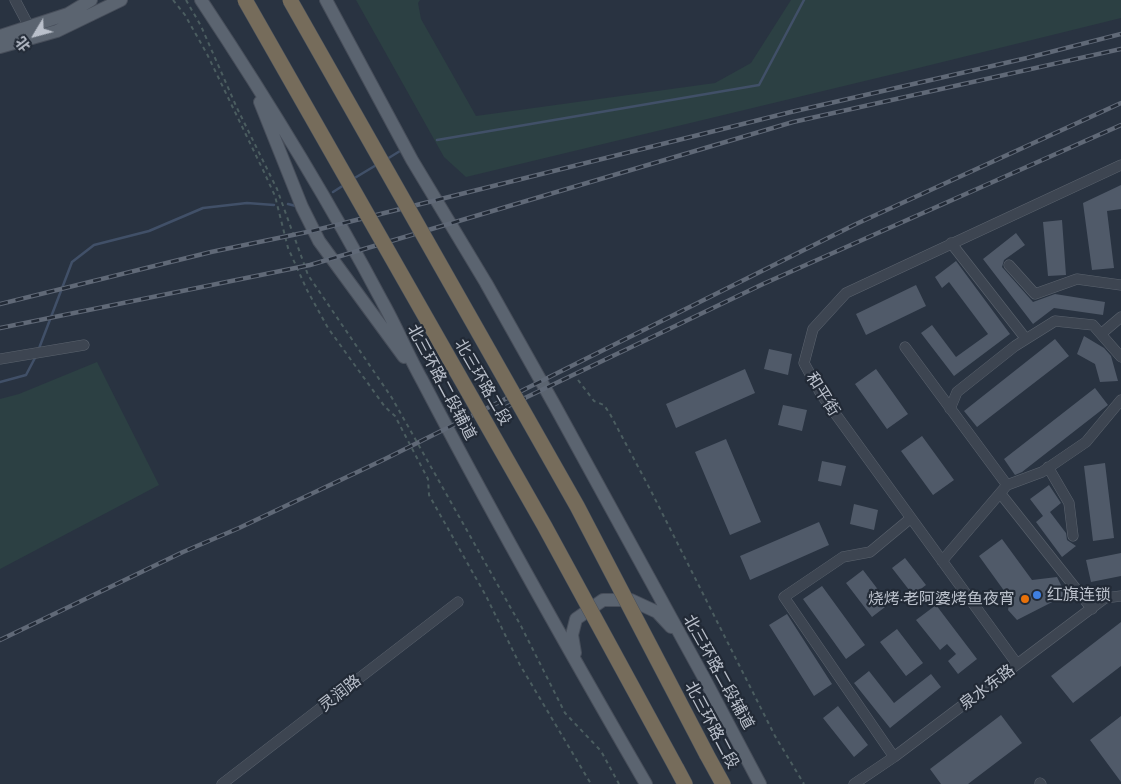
<!DOCTYPE html>
<meta charset="utf-8">
<style>
body{margin:0}
#map{position:relative;width:1121px;height:784px;overflow:hidden;background:#293341;font-family:Barlow,"Noto Sans SC",sans-serif}
canvas{display:block}
.north{position:absolute;left:10px;top:10px;width:50px;height:50px;-webkit-text-stroke:4px #222a36;paint-order:stroke;rotate:233deg;font-size:14px;font-weight:700;line-height:20px;text-align:center;color:#bac0cb}
.north::after{content:'';display:block;margin:auto;width:18px;height:22px;background:#bac0cb;clip-path:polygon(50% 0,100% 100%,50% 72%,0 100%)}
</style>
<div id="map">
<canvas width="1121" height="784"></canvas>
<div class="north">北</div>
</div>
<script>
const ctx = document.querySelector('canvas').getContext('2d');
ctx.lineJoin = 'round';
function fillPath(path, color) {
  ctx.fillStyle = color;
  ctx.fill(path, 'evenodd');
}
function stroke(path, color, width, dash) {
  ctx.strokeStyle = color;
  ctx.lineWidth = width;
  ctx.lineCap = dash ? 'butt' : 'round';
  ctx.setLineDash(dash || []);
  ctx.stroke(path);
}
function drawText(font, color, halo, rows, align = 'center') {
  ctx.font = font + ' Barlow,"Noto Sans SC",sans-serif';
  ctx.lineWidth = 4.5;
  ctx.setLineDash([]);
  ctx.textBaseline = 'middle';
  ctx.strokeStyle = halo;
  ctx.fillStyle = color;
  for (const [text, x, y, turn = 0] of rows) {
    ctx.save();
    ctx.translate(x, y);
    ctx.rotate((+turn || 0) * Math.PI / 180);
    ctx.textAlign = isNaN(turn) ? turn : align;
    if (halo) ctx.strokeText(text, 0, 0);
    ctx.fillText(text, 0, 0);
    ctx.restore();
  }
}
fillPath(new Path2D(`
 M356,0H420L418,3L421,19L476,116L715,83L751,63L791,0H1121V18L902,72L466,177L444,157Z
 M97,362L159,485L0,569V399L19,394Z`), '#2c4043');
stroke(new Path2D(`
 M437,140L759,85L804,0
 M387,159L400,151
 M353,179L378,164
 M333,192L344,185
 M288,204L296,206
 M38,351L72,262L94,245L149,231L203,208L247,203L274,205
 M0,382L26,375L36,356`), '#415068', 2.5);
fillPath(new Path2D(`
 M1121,185V209L1107,211L1114,268L1092,270L1083,203Z
 M1062,220L1066,275L1048,276L1043,222Z
 M1016,233L1025,245L1004,260L1002,267L1033,302L1055,294L1105,302L1103,315L1054,308L1033,324L983,259Z
 M956,261L1010,334L954,376L921,333L932,325L956,357L988,334L949,282L942,288L935,277Z
 M916,285L926,306L866,335L856,314Z
 M1084,336L1104,348L1111,356L1118,381L1100,382L1095,364L1077,354Z
 M1055,339L1069,356L977,427L964,411Z
 M769,349L792,354L788,375L764,369Z
 M745,369L755,393L676,428L666,404Z
 M876,369L908,414L887,429L855,384Z
 M1095,388L1108,405L1022,472L1015,475L1004,459Z
 M783,405L807,410L802,431L778,425Z
 M922,436L954,480L933,495L901,451Z
 M726,439L761,522L730,535L695,452Z
 M822,461L846,466L841,486L818,481Z
 M1105,463L1114,538L1093,541L1084,466Z
 M1049,485L1061,503L1050,512L1066,533L1067,540L1076,546L1062,557L1036,522L1043,516L1030,499Z
 M854,504L878,510L874,530L850,524Z
 M819,522L829,545L750,580L740,556Z
 M1002,539L1032,580L1057,577L1066,595L1017,620L1008,610L1010,599L979,556Z
 M1121,553V576L1091,582L1086,560Z
 M905,558L926,585L913,595L892,568Z
 M863,570L889,604L872,617L846,583Z
 M822,586L865,645L846,659L803,599Z
 M936,605L977,659L958,674L948,661L956,654L947,644L940,650L916,620Z
 M787,614L832,684L814,696L769,625Z
 M1121,622V666L1073,703L1051,676Z
 M897,629L923,663L906,676L880,642Z
 M869,671L894,703L931,674L941,687L890,728L854,683Z
 M838,706L868,745L854,757L823,718Z
 M1001,715L1022,743L968,784H941L930,769Z
 M1121,716V782L1090,740Z`), '#505a69');
const minor = new Path2D(`
 M15,0L32,32
 M951,243L1026,339
 M1009,265L1035,294L1077,279L1121,285
 M1101,334L1121,317
 M905,347L1007,485
 M0,359L84,345
 M950,409L957,392L1015,346L1055,321L1093,325L1121,357
 M1048,467L1069,503L1073,536
 M1000,493L1092,609
 M942,561L1007,485L1042,472L1086,442L1121,400
 M1017,664L821,394L804,363L813,329L846,293L1121,165
 M894,757L784,597L843,557L870,552L911,518
 M1040,783L1041,784
 M222,784L458,602
 M854,784L894,757L1105,598L1121,596`);
const major = new Path2D(`
 M201,0C266,98 328,199 383,303C397,328 408,355 422,380C493,516 569,651 646,784
 M326,0L412,160L486,283L555,406L704,678L760,784
 M0,36L68,14L91,0
 M0,47L57,31L121,0
 M260,102L302,207L319,241L404,357
 M575,653L572,635L576,619L603,600H631L657,612L671,627`);
const highway = new Path2D(`
 M707,755L723,784
 M677,769L685,784`);
stroke(minor, '#5b636e', 11);
stroke(major, '#474e5a', 14);
stroke(highway, '#48505b', 16);
stroke(new Path2D(`
 M173,0L185,15L207,54L263,170L275,196L288,248L307,290L328,328L385,407L395,416L428,479L429,495L486,596L520,665L591,784
 M186,0L201,26L237,108L277,189L308,275L392,398L521,626L565,713L601,751L619,784
 M578,380L594,401L604,405L610,414L651,491L775,736L804,784`), '#4b5d60', 2, [4, 4]);
stroke(minor, '#3d4551', 10);
stroke(major, '#5b6470', 12);
stroke(highway, '#766c5b', 15);
const rail = new Path2D(`
 M0,304L211,252L312,231L791,112L1027,58L1121,34
 M0,328L310,265L793,122L1121,49
 M504,408L763,284L1121,125
 M0,640L183,552L239,528L385,459L856,224L1121,103`);
stroke(rail, '#606977', 4.5);
stroke(rail, '#222a36', 2.5, [8]);
const highwayBridge = new Path2D(`
 M245,0L544,525L677,769
 M290,0L577,506L707,755`);
stroke(highwayBridge, '#48505b', 16, []);
stroke(highwayBridge, '#766c5b', 15);
for (const [x, y, r, color] of [
 [1037,595,5,"#3f7fe0"],
 [1025,599,5,"#e8710a"]
]) {
  const dot = new Path2D();
  dot.arc(x, y, r, 0, 2 * Math.PI);
  ctx.fillStyle = color;
  ctx.fill(dot);
  stroke(dot, '#222a36', 2);
}
drawText('16px', '#bac0cb', '#222a36', [
 ["北三环路二段辅道",442,382,62],
 ["北三环路二段",483,382,60],
 ["和平街",823,394,58],
 ["北三环路二段辅道",719,672,61],
 ["泉水东路",987,687,-37],
 ["灵润路",340,693,-38],
 ["北三环路二段",712,725,62]
]);
drawText('16px', '#bac0cb', '#222a36', [
 ["红旗连锁",1047,595],
 ["烧烤·老阿婆烤鱼夜宵",1015,599,"right"]
], 'left');
</script>
